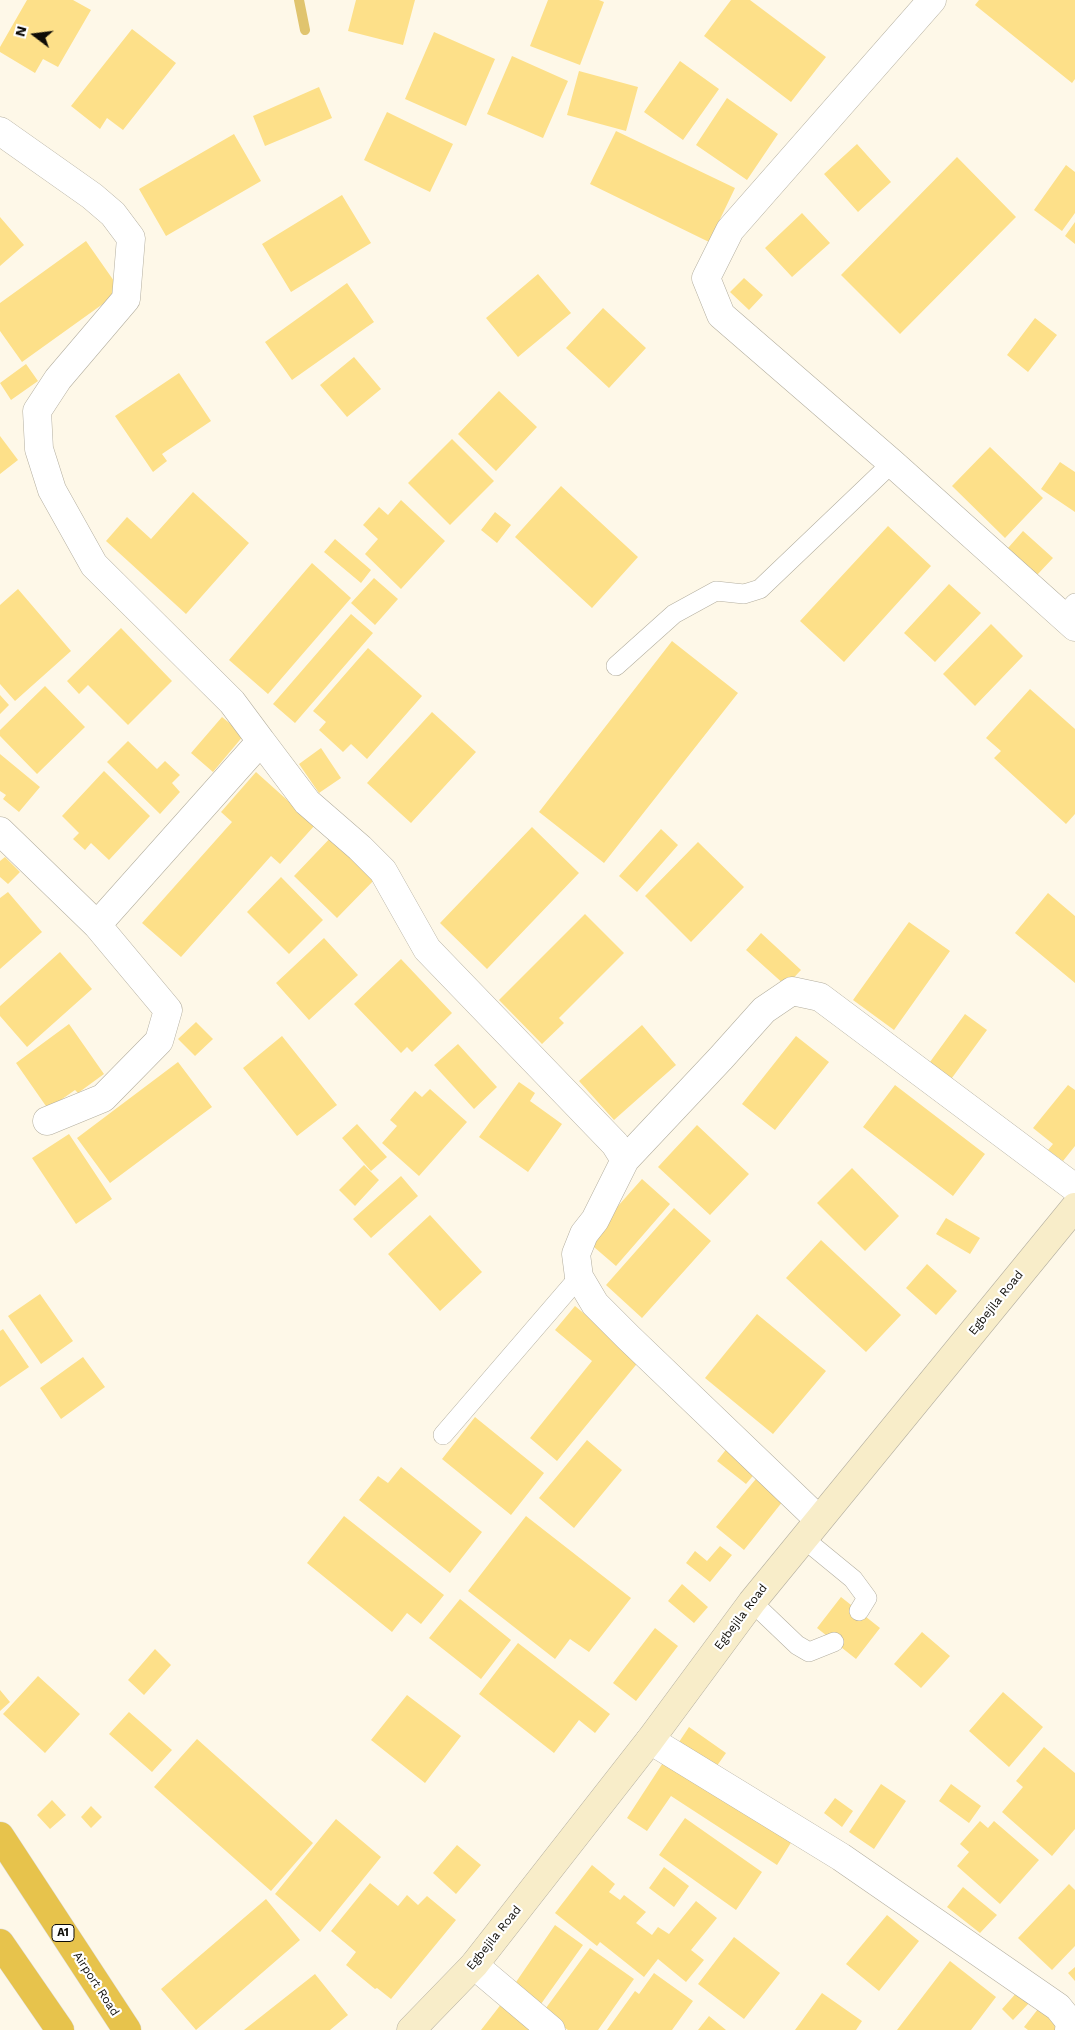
<!DOCTYPE html>
<style>
body{margin:0}
#map{position:relative;width:1075px;height:2030px;overflow:hidden;background:#fef8e8;font-family:"Work Sans",sans-serif}
canvas{display:block}
.north{position:absolute;left:10px;top:10px;width:50px;height:50px;-webkit-text-stroke:4px #fff;paint-order:stroke;rotate:285deg;font-size:14px;font-weight:700;line-height:20px;text-align:center;color:#0e0c07}
.north::after{content:'';display:block;margin:auto;width:18px;height:22px;background:#0e0c07;clip-path:polygon(50% 0,100% 100%,50% 72%,0 100%)}
</style>
<div id="map">
<canvas width="1075" height="2030"></canvas>
<div class="north">N</div>
</div>
<script>
const ctx = document.querySelector('canvas').getContext('2d');
ctx.lineJoin = 'round';
function stroke(path, color, width, dash) {
  ctx.strokeStyle = color;
  ctx.lineWidth = width;
  ctx.lineCap = dash ? 'butt' : 'round';
  ctx.setLineDash(dash || []);
  ctx.stroke(path);
}
function fillPath(path, color) {
  ctx.fillStyle = color;
  ctx.fill(path, 'evenodd');
}
function drawText(font, color, halo, rows, align = 'center') {
  ctx.font = font + ' "Work Sans",sans-serif';
  ctx.lineWidth = 4.5;
  ctx.setLineDash([]);
  ctx.textBaseline = 'middle';
  ctx.strokeStyle = halo;
  ctx.fillStyle = color;
  for (const [text, x, y, turn = 0] of rows) {
    ctx.save();
    ctx.translate(x, y);
    ctx.rotate((+turn || 0) * Math.PI / 180);
    ctx.textAlign = isNaN(turn) ? turn : align;
    if (halo) ctx.strokeText(text, 0, 0);
    ctx.fillText(text, 0, 0);
    ctx.restore();
  }
}
stroke(new Path2D(`
 M299,0L305,30`), '#e0c46e', 10);
fillPath(new Path2D(`
 M27,0H73L91,10L58,67L43,59L35,73L0,52V47Z
 M356,0H415L403,45L348,31Z
 M548,0H599L604,2L580,65L530,46Z
 M731,0H750L826,57L791,102L704,36Z
 M979,0H1075V79L1072,83L975,5Z
 M132,29L176,63L123,130L107,118L100,129L71,106Z
 M434,32L495,59L466,126L405,99Z
 M512,56L568,81L543,138L487,114Z
 M680,61L719,89L683,140L644,112Z
 M579,71L638,87L626,131L567,115Z
 M319,87L332,118L265,146L253,116Z
 M727,98L778,134L747,180L696,145Z
 M387,112L453,144L430,192L364,160Z
 M616,131L735,188L709,242L590,184Z
 M234,134L261,181L166,236L139,189Z
 M857,144L891,182L858,212L824,174Z
 M957,157L1016,217L900,334L841,275Z
 M1066,165L1075,172V213L1062,231L1034,210Z
 M342,195L371,243L291,292L262,244Z
 M802,213L830,243L792,277L765,248Z
 M0,217L24,245L0,266Z
 M1075,222V244L1065,236Z
 M86,241L121,291L22,362L0,331V303Z
 M538,274L571,313L518,357L486,318Z
 M744,278L763,295L749,310L730,292Z
 M347,283L374,322L292,380L265,342Z
 M603,308L646,348L609,388L566,348Z
 M1035,318L1057,335L1028,372L1007,355Z
 M354,357L381,389L347,417L320,385Z
 M26,364L38,381L11,400L0,383Z
 M179,373L211,421L162,454L167,461L153,472L115,416Z
 M499,391L537,427L496,471L458,434Z
 M0,436L18,460L0,474Z
 M452,439L494,481L450,525L408,483Z
 M990,447L1043,498L1005,538L952,486Z
 M1060,462L1075,472V512L1041,489Z
 M561,486L638,557L592,608L515,537Z
 M193,492L249,543L186,614L106,541L127,517L151,539Z
 M401,500L445,541L401,589L365,554L378,539L363,525L379,507L388,515Z
 M495,512L511,525L497,543L481,530Z
 M888,526L931,566L844,662L800,621Z
 M1023,531L1053,558L1037,575L1008,548Z
 M335,539L371,570L361,583L324,552Z
 M312,563L351,598L268,694L229,660Z
 M374,578L398,599L375,625L351,603Z
 M949,584L981,613L935,662L904,633Z
 M18,589L71,651L15,701L0,684V605Z
 M351,614L373,633L295,723L273,704Z
 M991,624L1023,656L975,706L943,674Z
 M121,628L172,681L128,725L88,685L79,694L67,681Z
 M672,641L738,693L604,863L539,812Z
 M368,648L422,696L367,759L351,744L343,752L319,730L326,722L313,711Z
 M45,686L85,727L37,774L0,736V730Z
 M1030,689L1075,729V814L1066,824L994,758L1001,751L986,738Z
 M0,695L9,705L0,714Z
 M432,712L476,752L411,823L367,783Z
 M222,717L244,735L213,772L191,753Z
 M128,741L157,769L165,761L180,775L172,783L180,792L160,814L107,762Z
 M321,748L341,778L319,793L299,764Z
 M0,754L40,787L19,812L3,799L6,795L0,791Z
 M104,771L150,816L109,860L91,843L85,850L73,839L79,833L62,816Z
 M256,772L315,825L280,864L271,856L181,957L142,923L232,822L221,812Z
 M532,827L579,873L487,969L440,923Z
 M661,829L678,845L637,892L619,876Z
 M335,833L379,875L337,918L294,876Z
 M698,842L744,887L691,942L645,896Z
 M5,857L20,872L8,884L0,877V861Z
 M281,877L323,920L289,954L247,912Z
 M8,892L42,932L0,969V898Z
 M1048,893L1075,916V983L1015,933Z
 M585,914L624,953L559,1018L564,1023L542,1044L499,1000Z
 M909,922L950,951L894,1030L853,1000Z
 M761,933L801,970L786,986L746,950Z
 M324,938L358,975L309,1020L276,983Z
 M60,952L92,989L27,1047L0,1016V1006Z
 M401,959L452,1013L412,1052L407,1047L401,1053L354,1004Z
 M965,1014L987,1030L949,1082L927,1066Z
 M196,1022L213,1039L195,1056L178,1039Z
 M69,1024L104,1074L78,1093L75,1090L48,1109L16,1063Z
 M642,1025L676,1065L614,1120L579,1081Z
 M282,1036L337,1105L297,1136L243,1068Z
 M796,1036L829,1062L775,1130L742,1104Z
 M458,1044L497,1087L474,1109L434,1065Z
 M178,1062L212,1107L110,1183L77,1138Z
 M519,1082L535,1093L530,1101L562,1124L528,1172L479,1137Z
 M895,1085L985,1154L953,1196L863,1127Z
 M1068,1085L1075,1090V1146L1063,1161L1048,1150L1053,1144L1033,1128Z
 M430,1089L467,1122L419,1176L382,1143L397,1126L390,1120L415,1091L422,1097Z
 M357,1124L387,1157L371,1171L342,1138Z
 M697,1125L749,1174L710,1215L658,1167Z
 M69,1134L112,1199L76,1224L32,1158Z
 M364,1165L379,1180L355,1206L339,1190Z
 M852,1168L899,1216L865,1251L817,1203Z
 M401,1176L418,1196L371,1238L353,1219Z
 M642,1179L670,1204L616,1266L587,1241Z
 M674,1208L711,1241L642,1318L606,1285Z
 M430,1215L482,1272L440,1311L388,1254Z
 M946,1218L980,1238L970,1254L936,1234Z
 M821,1240L901,1315L866,1352L786,1278Z
 M927,1264L957,1291L936,1315L906,1288Z
 M40,1294L73,1341L41,1364L8,1316Z
 M575,1306L640,1360L557,1461L530,1438L592,1361L555,1330Z
 M757,1314L826,1371L773,1434L705,1378Z
 M3,1329L29,1367L0,1387V1331Z
 M83,1357L105,1387L61,1419L40,1388Z
 M475,1417L544,1473L511,1515L442,1459Z
 M587,1440L622,1470L574,1528L539,1498Z
 M728,1447L757,1471L746,1484L717,1461Z
 M401,1467L482,1532L450,1573L359,1500L378,1476L388,1483Z
 M760,1474L787,1496L744,1550L716,1527Z
 M344,1516L444,1595L421,1624L407,1613L392,1632L307,1563Z
 M526,1516L631,1598L589,1652L570,1639L555,1659L468,1591Z
 M720,1546L732,1555L710,1582L686,1563L695,1551L707,1561Z
 M682,1584L708,1607L694,1623L668,1601Z
 M841,1597L880,1628L856,1659L817,1628Z
 M460,1599L511,1640L481,1679L429,1638Z
 M655,1628L678,1646L636,1701L613,1683Z
 M922,1632L950,1656L921,1688L894,1664Z
 M518,1643L610,1714L595,1733L579,1720L554,1753L479,1694Z
 M155,1649L171,1665L144,1695L128,1680Z
 M38,1676L80,1714L45,1753L3,1714Z
 M0,1690L10,1702L0,1711Z
 M1003,1692L1043,1727L1009,1767L969,1731Z
 M407,1695L461,1736L425,1783L371,1740Z
 M129,1712L172,1750L152,1772L109,1734Z
 M689,1727L726,1753L714,1770L677,1745Z
 M197,1739L313,1843L271,1891L154,1787Z
 M1044,1747L1075,1773V1829L1052,1856L1002,1812L1023,1787L1016,1781Z
 M668,1755L794,1838L777,1865L671,1796L647,1831L627,1818Z
 M881,1784L906,1801L874,1849L849,1832Z
 M951,1784L981,1806L969,1823L939,1801Z
 M835,1798L853,1811L842,1827L824,1813Z
 M52,1800L66,1815L50,1829L37,1815Z
 M91,1806L102,1817L91,1828L81,1817Z
 M685,1818L762,1872L736,1910L659,1855Z
 M336,1819L381,1857L320,1932L275,1894Z
 M980,1821L988,1828L994,1821L1039,1860L1000,1904L957,1866L969,1852L960,1844Z
 M457,1845L481,1865L456,1894L433,1873Z
 M592,1865L615,1884L609,1892L620,1900L624,1895L646,1912L636,1923L652,1935L658,1927L669,1934L696,1901L717,1918L691,1950L704,1960L686,1982L658,1959L644,1977L600,1942L597,1946L555,1913Z
 M664,1867L689,1886L674,1907L649,1888Z
 M370,1883L398,1906L407,1895L418,1905L427,1896L456,1920L391,1999L377,1988L375,1989L346,1965L356,1952L331,1931Z
 M1069,1884L1075,1890V1946L1052,1970L1018,1938Z
 M963,1887L997,1915L980,1933L947,1907Z
 M266,1899L300,1940L196,2030L161,1989Z
 M887,1915L919,1941L879,1991L846,1964Z
 M555,1925L583,1945L541,2004L514,1985Z
 M734,1937L780,1973L744,2019L698,1984Z
 M590,1948L634,1979L598,2030H568L543,2012Z
 M950,1961L996,1997L971,2030H897Z
 M1075,1967V1981L1068,1973Z
 M654,1973L693,2001L672,2030H607L635,1991L639,1994Z
 M315,1974L348,2015L330,2030H244Z
 M1018,1991L1030,2002L1013,2020L1002,2009Z
 M822,1993L862,2021L856,2030H795Z
 M502,2003L537,2030H481Z
 M1038,2009L1064,2030H1028L1024,2027Z
 M709,2016L726,2030H698Z`), '#fde089');
const lane = new Path2D(`
 M1063,617L1075,603
 M616,666L674,614L716,591L744,594L760,589L892,463
 M443,1435L579,1277
 M803,1538L853,1579L867,1598L859,1611
 M752,1602L797,1645L809,1652L834,1642`);
const street = new Path2D(`
 M932,0L730,230L706,278L721,315L892,463L1075,627
 M0,131L92,196L113,214L131,238L126,299L58,379L37,411L39,449L52,490L94,565L232,702L261,741L97,925
 M261,741L307,802L360,848L383,871L427,949L615,1144L625,1160L595,1220L584,1234L576,1254L579,1277L595,1304L628,1337L818,1519
 M0,831L97,925L168,1010L159,1041L103,1098L47,1121
 M625,1160L721,1058L764,1010L792,991L820,997L1075,1188
 M650,1740L841,1857L1058,2007L1070,2022L1069,2030
 M474,1965L551,2030`);
const secondary = new Path2D(`
 M411,2030L474,1965L650,1740L752,1602L1075,1207`);
const highway = new Path2D(`
 M0,1836L127,2030
 M0,1943L60,2030`);
stroke(lane, '#b3ae9f', 20);
stroke(street, '#b3ae9f', 29);
stroke(secondary, '#b3ae9f', 29);
stroke(highway, '#dddddc', 29);
stroke(lane, '#fff', 19);
stroke(street, '#fff', 28);
stroke(secondary, '#f8edc9', 28);
stroke(highway, '#e7c34c', 28);
for (const [x, y, w] of [
 [63,1933,22]
]) {
  const box = new Path2D();
  box.roundRect(x - w / 2, y - 8.5, w, 17, 4);
  ctx.fillStyle = '#fff';
  ctx.fill(box);
  stroke(box, '#0e0c07', 1);
}
drawText('bold 11px', '#0e0c07', null, [
 ["A1",63,1933]
]);
drawText('12px', '#0e0c07', '#fff', [
 ["Egbejila Road",996,1303,-51],
 ["Egbejila Road",741,1617,-53],
 ["Egbejila Road",494,1938,-51],
 ["Airport Road",96,1984,57]
]);
</script>
